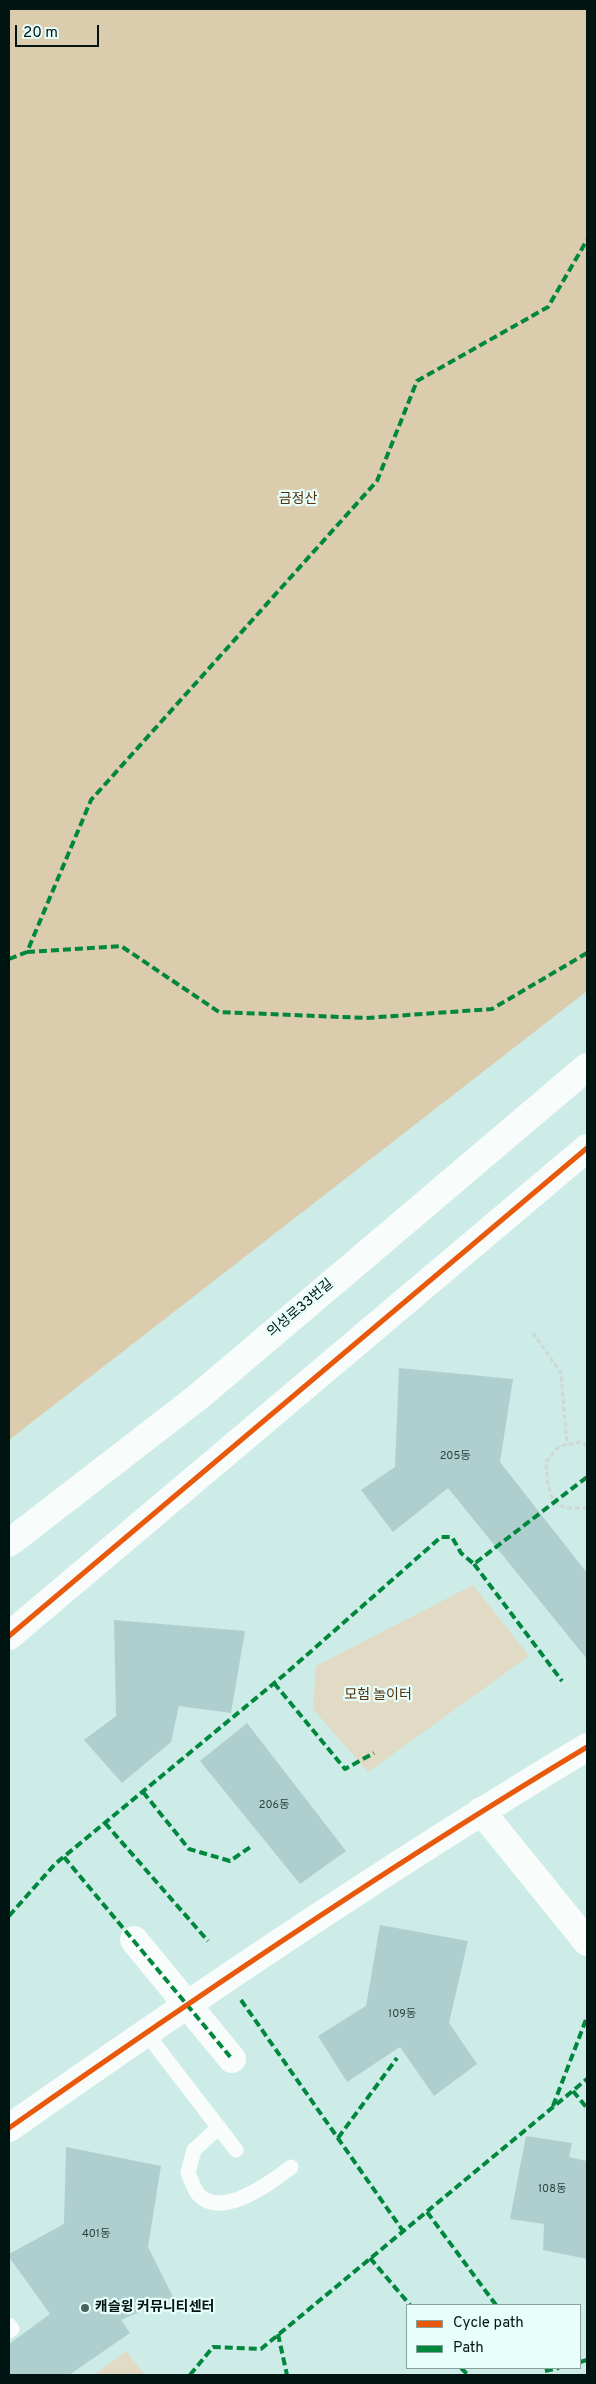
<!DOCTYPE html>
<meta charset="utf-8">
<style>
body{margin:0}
#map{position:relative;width:596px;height:2384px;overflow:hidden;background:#cdece7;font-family:Overpass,sans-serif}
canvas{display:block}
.frame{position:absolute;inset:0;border:10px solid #001411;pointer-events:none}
.legend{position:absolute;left:406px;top:2304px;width:175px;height:65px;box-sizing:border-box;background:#e8fefa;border:1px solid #8ba09d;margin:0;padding:6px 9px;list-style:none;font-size:15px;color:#001411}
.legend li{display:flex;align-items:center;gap:10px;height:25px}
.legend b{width:25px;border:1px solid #8ba09d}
.scale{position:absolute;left:15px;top:25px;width:84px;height:22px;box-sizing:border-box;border:2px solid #001411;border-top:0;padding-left:6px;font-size:15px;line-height:18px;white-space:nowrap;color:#001411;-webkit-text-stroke:4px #e8fefa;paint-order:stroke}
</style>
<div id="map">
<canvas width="596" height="2384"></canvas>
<div class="frame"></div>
<ul class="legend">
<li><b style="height:6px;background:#e8590c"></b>Cycle path</li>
<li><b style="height:6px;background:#00873e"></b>Path</li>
</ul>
<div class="scale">20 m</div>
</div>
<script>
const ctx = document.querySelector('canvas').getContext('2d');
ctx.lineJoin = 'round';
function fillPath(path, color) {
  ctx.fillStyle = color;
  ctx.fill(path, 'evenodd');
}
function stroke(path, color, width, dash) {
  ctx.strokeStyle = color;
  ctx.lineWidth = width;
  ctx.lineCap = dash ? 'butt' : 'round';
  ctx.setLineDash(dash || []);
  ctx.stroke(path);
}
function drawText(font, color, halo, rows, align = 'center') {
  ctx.font = font + ' Overpass,"Noto Sans KR",sans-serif';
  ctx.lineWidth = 4.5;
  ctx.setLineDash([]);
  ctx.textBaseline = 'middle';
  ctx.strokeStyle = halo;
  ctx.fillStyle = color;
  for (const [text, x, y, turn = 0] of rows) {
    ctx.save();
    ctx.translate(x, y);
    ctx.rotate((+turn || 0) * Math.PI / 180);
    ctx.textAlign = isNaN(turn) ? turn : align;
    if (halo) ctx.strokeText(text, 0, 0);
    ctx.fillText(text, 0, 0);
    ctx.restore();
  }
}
fillPath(new Path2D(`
 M473,1585L529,1656L368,1772L313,1709L316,1666Z
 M126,2351L145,2375H94Z`), '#e1dac5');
fillPath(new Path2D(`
 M9,9H587V991L9,1440Z`), '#dbccae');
fillPath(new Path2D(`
 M399,1368L513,1379L500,1462L587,1573V1659L448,1488L393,1532L361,1490L395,1467Z
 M114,1620L245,1631L231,1713L179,1706L171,1742L122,1783L84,1740L116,1716Z
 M247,1723L346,1851L300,1884L200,1761Z
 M380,1925L468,1941L449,2023L477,2064L434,2096L400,2047L347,2082L318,2036L366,2006Z
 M526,2136L572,2143L569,2157L587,2161V2259L543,2250L544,2224L510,2219Z
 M66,2147L161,2166L148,2247L173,2297L121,2320L130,2333L69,2375H9V2344L50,2314L9,2257V2254L64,2224Z`), '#afcfce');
stroke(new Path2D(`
 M533,1333L561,1373L567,1445
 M587,1446L580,1442L559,1446L546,1462C548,1492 549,1514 587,1507`), '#cfd8d7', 3, [5, 2.5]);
stroke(new Path2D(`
 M146,2033L236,2150
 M219,2127L194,2150L188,2173C191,2179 194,2189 198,2194C221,2220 272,2182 291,2167
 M9,2325L12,2329L9,2331`), '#f8fcfb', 15);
stroke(new Path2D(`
 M9,1543L198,1397L587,1067
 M9,1636L587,1148
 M481,1811L587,1942
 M134,1940L232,2059
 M9,2128C197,1996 389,1866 587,1747`), '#f8fcfb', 28);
stroke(new Path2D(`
 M27,952L121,946L219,1012L366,1018L492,1009L587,953
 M9,959L27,952L91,800L377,481L417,381L548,307L587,240
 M474,1564L562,1681
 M274,1683L345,1769L374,1753
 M143,1792L189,1849L230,1861L252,1846
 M105,1823L208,1941
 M64,1857L232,2059
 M9,1916L55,1864L284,1675L441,1537H452L461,1553L474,1564L587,1477
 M241,2000L403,2231
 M573,2091L587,2108
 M553,2106L587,2017
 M338,2138L397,2058
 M427,2212L496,2305
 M370,2258L410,2305
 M278,2334L287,2375
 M580,2362L587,2360
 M461,2368L468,2375
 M545,2371L559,2368
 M190,2375L213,2347L261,2349L587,2079`), '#00873e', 4, [8, 4]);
stroke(new Path2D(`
 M9,1636L587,1148
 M9,2128C197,1996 389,1866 587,1747`), '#e8590c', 5);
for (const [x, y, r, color] of [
 [85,2308,5,"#48605c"]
]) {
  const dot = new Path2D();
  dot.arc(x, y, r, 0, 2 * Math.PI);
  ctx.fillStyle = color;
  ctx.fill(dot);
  stroke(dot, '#e8fefa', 2);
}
drawText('11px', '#2c4340', null, [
 ["205동",455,1457],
 ["206동",274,1806],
 ["109동",402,2015],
 ["108동",552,2190],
 ["401동",96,2235]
]);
drawText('14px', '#55320b', '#e8fefa', [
 ["금정산",298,500],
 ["모험 놀이터",378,1696]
]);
drawText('14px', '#001411', '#e8fefa', [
 ["의성로33번길",301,1309,-40]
]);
drawText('bold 14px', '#001411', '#e8fefa', [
 ["캐슬윙 커뮤니티센터",95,2308]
], 'left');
</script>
